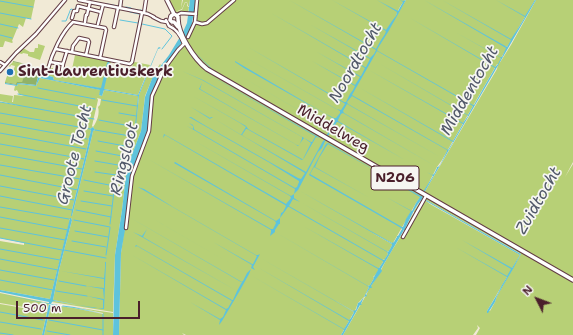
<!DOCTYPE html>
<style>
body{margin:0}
#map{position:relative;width:573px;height:335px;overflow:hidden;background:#f1ead6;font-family:"Shantell Sans",sans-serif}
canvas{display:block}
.north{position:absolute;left:517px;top:279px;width:40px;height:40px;-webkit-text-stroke:3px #f6f6f2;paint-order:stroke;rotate:312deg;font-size:11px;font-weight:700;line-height:16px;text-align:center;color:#4a1f2b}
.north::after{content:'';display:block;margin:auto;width:14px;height:18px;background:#4a1f2b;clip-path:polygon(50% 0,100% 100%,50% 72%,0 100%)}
.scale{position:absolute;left:16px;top:301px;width:124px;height:18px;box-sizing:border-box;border:2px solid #4a1f2b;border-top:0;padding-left:5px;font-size:12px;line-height:14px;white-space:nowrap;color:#4a1f2b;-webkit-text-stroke:3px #f6f6f2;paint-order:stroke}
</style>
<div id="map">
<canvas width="573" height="335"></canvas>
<div class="north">N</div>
<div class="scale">500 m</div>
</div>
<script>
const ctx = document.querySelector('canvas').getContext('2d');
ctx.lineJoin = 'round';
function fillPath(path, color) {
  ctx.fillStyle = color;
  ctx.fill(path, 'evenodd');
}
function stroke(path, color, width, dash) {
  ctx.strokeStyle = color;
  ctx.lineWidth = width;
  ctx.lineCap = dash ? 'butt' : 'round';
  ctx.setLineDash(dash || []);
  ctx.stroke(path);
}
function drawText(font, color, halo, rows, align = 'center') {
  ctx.font = font + ' "Shantell Sans",sans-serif';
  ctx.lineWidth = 3.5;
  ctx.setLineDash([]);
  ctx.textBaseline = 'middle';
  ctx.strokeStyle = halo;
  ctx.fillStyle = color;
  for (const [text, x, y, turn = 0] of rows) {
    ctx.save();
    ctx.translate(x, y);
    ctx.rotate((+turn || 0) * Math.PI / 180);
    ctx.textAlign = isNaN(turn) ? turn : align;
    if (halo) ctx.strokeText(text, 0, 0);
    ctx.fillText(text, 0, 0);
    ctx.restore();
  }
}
fillPath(new Path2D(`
 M0,0H35L31,19L26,18L23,27L19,24L12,41L13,42L12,43L5,41L3,47H0Z
 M169,0H182L181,8L183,0H190L189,6H188L187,2H185L182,9L175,12L182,10L185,3L186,2L187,3V6L189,7L188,12L175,14Z
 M196,0H405C401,4 397,12 396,16L406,0H535L509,44L507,47L504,46L507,48L501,58L499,64L511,45L536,0H573V162L565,177L573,164V335H476L480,328L477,325L478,328L473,335H343L361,304L365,297L366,296C369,286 377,279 381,270C385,262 390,253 396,244C399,239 403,233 406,228C409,223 410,217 414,213V211L423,198L421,196L416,203L393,243H392L371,232L392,244V245L389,251L387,252L388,254L385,259L383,260V262L379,268L378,269C379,271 375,276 373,277L374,278L370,285L368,286L369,287L364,297L358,303L355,311H353L334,300L354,312L341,335H213L214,334L213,335H186L182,333L184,335H119L121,253L132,176L141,148L151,96L156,83L165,67L187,36L192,27ZM497,64H498L497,69L424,193V192L437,167L442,160ZM426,200L521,254L497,296L495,302L490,311H487L520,255L430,204L426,201Z
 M38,44L45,46L40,60L28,56V54L23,53L22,54L18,53L23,48L30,52H34L35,48H38Z
 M75,55L108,61L109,62V61L111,62L110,67L111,68L131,72L133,63L135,62L150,65L138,95L54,80L53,77L46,75L47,71L39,69L47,70L48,69H50L51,68H53V70L71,74Z
 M13,62L29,65L30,67L26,71L22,83L16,84L5,82L7,76L12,77L15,75V71H13L15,66L11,65L10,67L9,66Z
 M160,64L161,65L152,79L145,96L141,131L131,157L126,175L122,210L115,255L113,312L52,302L54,301L78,305L53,300L59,270L72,220L71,218L69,220H70L50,299L0,290V241L24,245V243L0,238V204L70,217L0,204V102L20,106L0,101V94L13,96L12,102H13L14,95L25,96L19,94L17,90L15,91L14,90L15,86H17L18,84L36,86L40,78L101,90L99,95L102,96L104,90L138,96L137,115L139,95L148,73L153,75ZM97,98L101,99L100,105L98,107C100,113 97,122 93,127L95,130L93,131L92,136L72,216V210L89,140L88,139L90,137L91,131L90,129L93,127L92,126C94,117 96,109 98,100Z
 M0,293L48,303H49L47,311L0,303Z
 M0,304L47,312L42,335H0Z
 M51,305L74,308L103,314V313L74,307L113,313V335H44Z`), '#b7d076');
fillPath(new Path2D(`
 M13,61L30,65L34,68L40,69L36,85L18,83L17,85L5,83V82L16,84L17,82H22L26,71L30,68L28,65L13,62Z`), '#91b267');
fillPath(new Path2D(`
 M190,0H196L191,29L163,70L156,83L151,98L148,131L134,167L132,176L126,224L121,253L119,335H113L115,255L122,210L126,175L131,157L141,131L145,97L153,76L169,55L183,32L187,23Z
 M289,0L376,49L381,40L311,0L381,40L385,34L386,31L332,0L386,30L392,21L355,0L392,21L396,16L397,12L377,0L398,11L403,2L400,0L403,1L406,0L388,32L484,87L495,68L410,18L495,67L498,64L501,58L457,33L500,57H502L506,48L424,0L507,47L511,40L442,0L511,39L519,27L471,0L519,27L525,17L496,0L525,16L535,0H536L424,193L423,192L433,176L427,172L432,175L434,174L437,168V167H438L440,165L447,151V150L352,96L347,102L348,104L440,157L347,104L343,111L344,113L435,166L343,113L341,114L338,120V121L405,160L338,122H337L328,136V137L213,71L194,51L215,72L326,136L331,128L311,117L331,128L335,121L334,119L309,104L303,112L307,115L230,70L302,112L308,105L307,104L244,68L235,62V61L322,112L334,118H336L340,113V111L243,56L336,109L341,110L345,104L344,103L248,47L344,102H346L350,94L307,70L350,94L353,90L355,86L312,61L355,85L360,77L317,52L360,76H361L365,68L271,13L365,67H366L370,59L311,25L370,58L374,54L376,50ZM388,32L484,87L474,105H473L378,51L377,50L378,48ZM377,51L473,106L468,115L380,64L467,115L468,116L463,123L369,70L463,124L453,141L360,88L453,142L448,150L352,95Z
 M159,47L161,48L158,49L139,95L136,126L132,134L131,133L135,126L138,96L104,90L102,96L99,95L100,90L40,78L36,86L18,84L17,86L5,84V83L17,85V83L36,85L40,69L47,71L46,75L53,77L54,80L101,88L107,63L109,61L110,64L104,89L138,95L158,48Z
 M189,61L194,66L320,138L316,137L304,158L302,160L247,129H246L242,135L245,137L306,172L323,141L326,139L322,148L318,152L298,190L294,194V198L300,202L293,199L289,206L383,260H384L388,254L387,252L302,203L388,252L390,249L392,245V244L300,191L392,243L394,242L397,237V236L305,183L397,236H398L402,229L401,228L396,225L309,175L326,144L328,143L383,175L328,144L325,148L324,150L377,180L324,150L319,158L367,185L319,158L315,167L368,197L314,167L310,174L402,227H403L406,219L369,198L406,219L411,211L386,197L412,211L416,203L382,183L416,203L420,197L384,176L421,196L423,195L422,197L423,198C415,206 410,219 405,229L406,230H404L381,269L382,271L371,286L372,288H370L366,294L367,296L364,297L361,304L362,305H360L343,335H341L344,330L343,329L252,276L255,270L251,268L252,265L213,242L252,264H253L257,256L138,187L144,189L173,207L256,255H258L260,254L253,267L255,270L252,276L344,329L349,321L259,268L349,320L351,318L354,312L262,259L353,311L356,310L358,303L267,250L358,303L360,302L364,297L369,287L275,232L270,236L271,232V230L148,159L271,229H273L276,223L275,221L174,163L175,162L276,221L280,218L281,213L235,187L281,213L283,212L286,206L285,205L165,135L163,138L164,134L150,126L286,204L291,198L290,196L193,140L291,196L294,194L295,189L187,126L193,129V126L189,123L193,125L194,129L195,130L295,188L297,187L299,182V181L270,163L189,117H191L206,126L298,178L301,179L305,173L213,118H211L210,119L191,107L210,118L211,117L213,118L241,135L246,127L240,123L193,96L167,89L193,96L246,126L248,129L302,159H303L311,143L304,138L298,146L295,144L199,89L202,83L200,89L297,145H299L302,139V137L202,80L182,71L203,80L311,142H312L315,137V136L194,66ZM288,207H289L383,261V262L379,268H378L305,227L378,269V270L374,277H373L281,224L373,277L374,278L370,285L368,286L275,232V230L279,224H280V218Z
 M93,127L95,130L93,131L92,136L72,216H71L72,210L89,140L88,139L89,138L91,131L90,129Z
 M426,200L519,253L521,254L522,252L513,269L553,292L513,269L497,296L495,302L488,313H487V311L498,293L406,241L498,293L502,285L452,256L502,285L507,277L457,248L507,276L511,269L462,240L512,268L520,255L426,201Z
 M129,217L241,282L243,281L247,273L162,224L155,220L247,273L251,269L249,274L239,292L314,335L239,292L222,321L219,325L220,320L190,302L220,319L223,317L226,310L132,255L134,248L132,255L226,309L228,308L232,301L137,246L135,247L136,245L232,300H233L237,291L133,232L142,236L147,229L143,237L237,291L242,282Z
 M70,218H71L72,220L59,270L53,300L94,308H103V300L87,296L104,299L103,289L86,286L104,288V279L61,271L104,278L105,268L64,260L105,268V262H106L104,309L54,301L52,302L51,304L74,307L104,314L74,308L51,305L44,335H42L49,304L0,294L47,303H49V302L0,292V290L50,299Z`), '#5ec3dc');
stroke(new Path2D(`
 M0,1L33,7
 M107,4L118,6
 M126,7L131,8
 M132,9L138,10
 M70,10L71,9L75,10L76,7
 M140,10H141
 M130,12L139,14
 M0,13L31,19
 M120,20L138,23
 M62,21H66L70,11
 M0,24L18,28
 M142,24L165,29L172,36L162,49
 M0,35L12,38
 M38,88L95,99
 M18,94L95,109
 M102,100L137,106
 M0,102L94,119
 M0,113L90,129
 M119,113L136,116
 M99,120L135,127
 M0,123L87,139
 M95,130L130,136
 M0,133L86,149
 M98,141L125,146
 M0,144L84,159
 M96,151L122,156
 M0,154L82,169
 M95,161L118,165
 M0,165L80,179
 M95,172L116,175
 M0,175L78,190
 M84,180L114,186
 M0,186L74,200
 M84,191L113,196
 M0,196L72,210
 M81,201L112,206
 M0,207L69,219
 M76,210L111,217
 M0,217L68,230
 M74,220L110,227
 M110,224L116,175L122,156L129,139
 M0,228L65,240
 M75,231L108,237
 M0,238L62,250
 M72,241L106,247
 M0,249L60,260
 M64,250L106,258
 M106,255L110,228
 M0,259L58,270
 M0,270L54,280
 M0,280L53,290
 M59,281L86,286
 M56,291L87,296
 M0,312L43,320
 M49,320L103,330
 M0,322L41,329
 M47,331L70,335
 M0,333L13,335
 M103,335V314`), '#5ec3dc', 1);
const minor = new Path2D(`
 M79,0L140,12L148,14L154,17
 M120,8L121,0
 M144,13L146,0
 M177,15L181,13L196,14
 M153,17L161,21L167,22
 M72,18L74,11H77L78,6L101,12
 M85,22L86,15H87L90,2
 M195,22L202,24L207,23L234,0
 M98,24L103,5
 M114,27L118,8
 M188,37L195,22L197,0
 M56,49L130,64L132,62L142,13
 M72,52L73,46L79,38L88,40L89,42L86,55
 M0,62L5,65
 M50,62L63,64L67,51
 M48,69C52,53 62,32 73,22L105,28L106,30L100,58
 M0,71L16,53L36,34L65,0
 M62,71L63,64
 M126,228L132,176L149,131L152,96L158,83L164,69L178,50L184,44C181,36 177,29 169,26L166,20
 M403,237L426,196`);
const major = new Path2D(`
 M167,0L174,14L176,15L178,17C177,33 194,59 207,69L573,280
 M174,14L171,16L170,20L172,22H174L178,27`);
stroke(minor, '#633d45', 4.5);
stroke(major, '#633d45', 5.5);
stroke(minor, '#fff', 2.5);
stroke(major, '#fff', 3.5);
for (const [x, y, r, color] of [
 [10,72,4,"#1f6fb2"]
]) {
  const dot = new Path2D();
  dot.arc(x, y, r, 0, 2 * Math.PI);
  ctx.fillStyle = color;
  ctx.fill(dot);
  stroke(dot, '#f6f6f2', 1.5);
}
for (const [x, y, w] of [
 [395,178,48]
]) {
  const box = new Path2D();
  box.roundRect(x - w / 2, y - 12, w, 24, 3);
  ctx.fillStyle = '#f6f6f2';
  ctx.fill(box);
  stroke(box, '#4a1f2b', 1);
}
drawText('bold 14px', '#4a1f2b', null, [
 ["N206",395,178]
]);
drawText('bold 15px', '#4a1f2b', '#f6f6f2', [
 ["Sint-Laurentiuskerk",18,72]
], 'left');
drawText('15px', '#4a1f2b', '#f6f6f2', [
 ["Middelweg",333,129,30]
]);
drawText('italic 16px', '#515869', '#f6f6f2', [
 ["Noordtocht",356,63,-60],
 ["Middentocht",470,91,-60],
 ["Groote Tocht",75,155,-76],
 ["Ringsloot",125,159,-76],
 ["Zuidtocht",539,201,-60]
]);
</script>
